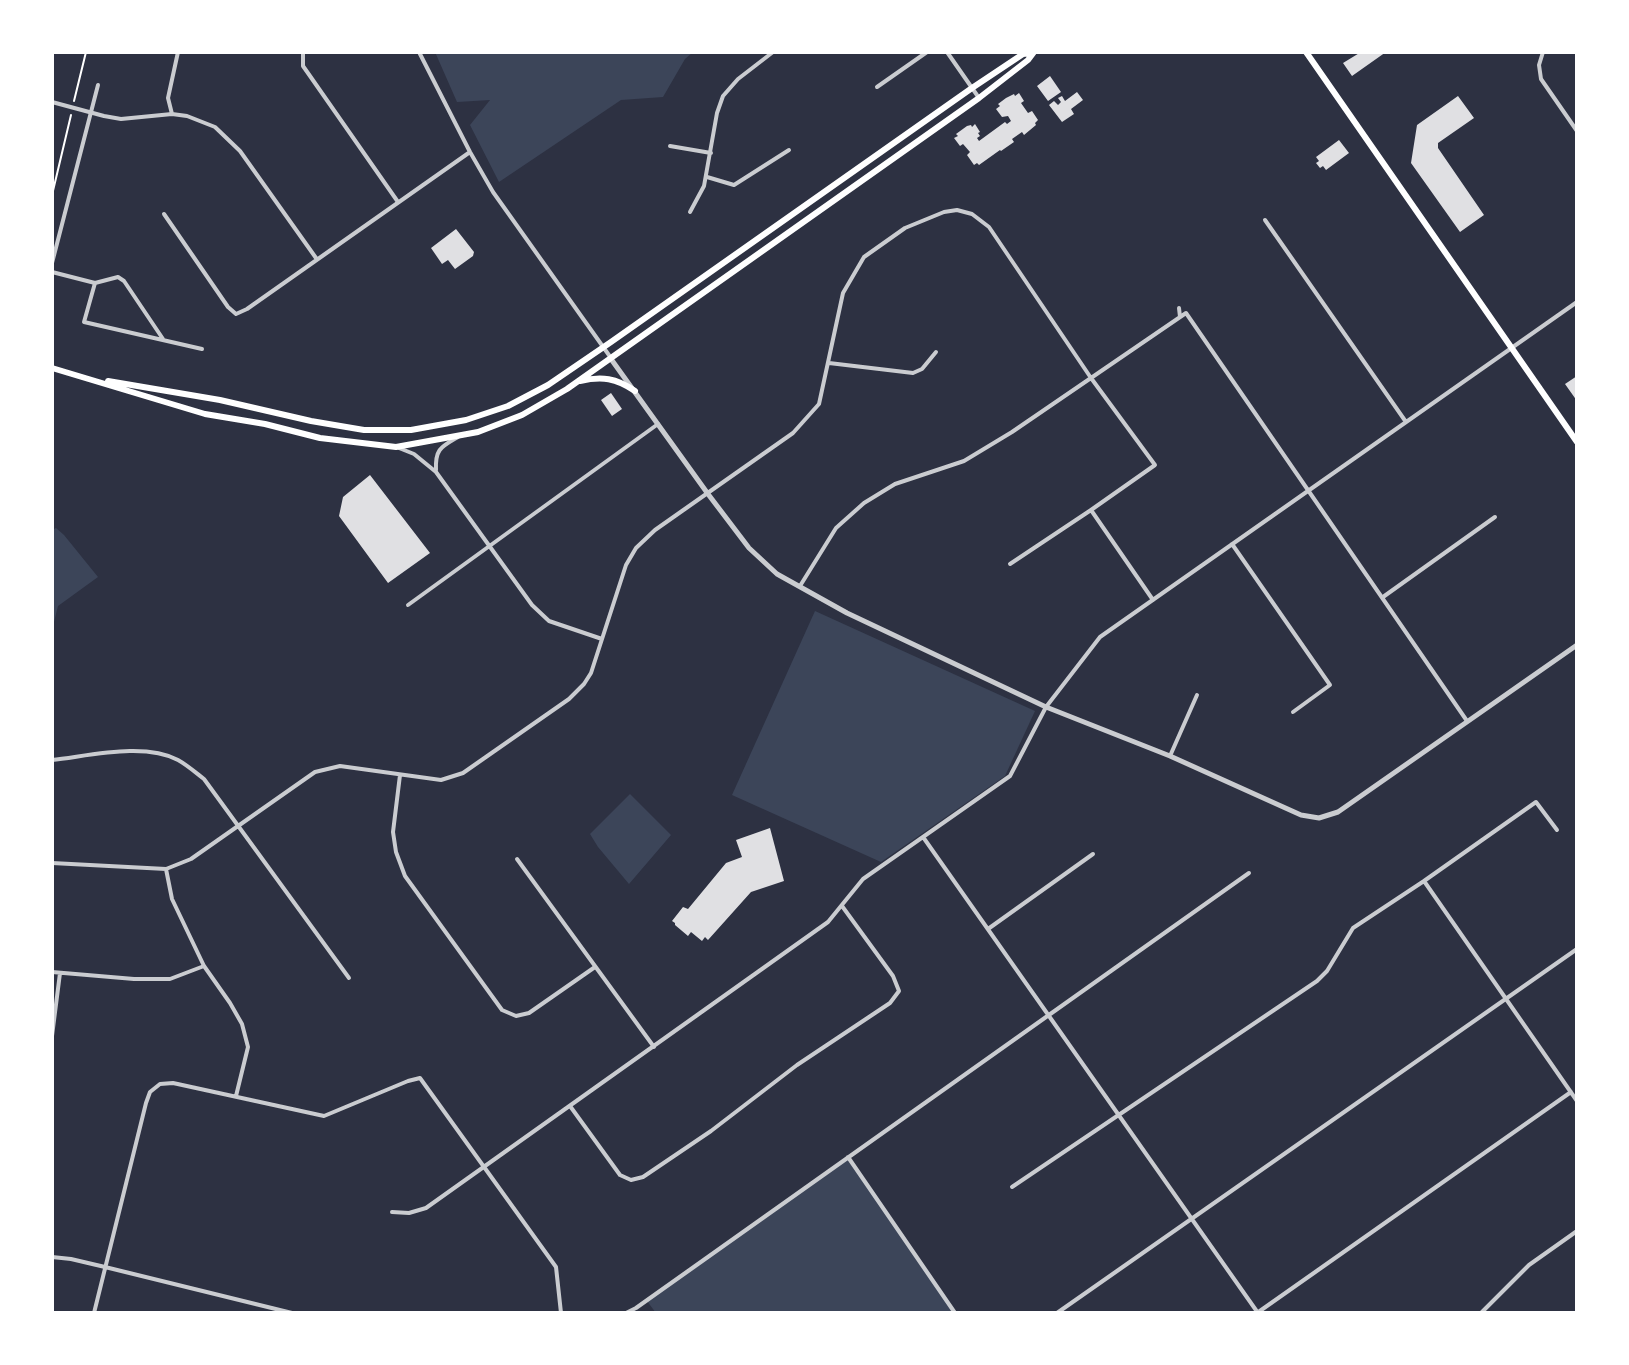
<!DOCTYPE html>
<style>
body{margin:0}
#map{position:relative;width:1629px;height:1365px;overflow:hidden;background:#2d3142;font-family:"PT Sans Narrow",sans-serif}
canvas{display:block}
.frame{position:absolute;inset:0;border:54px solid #fff;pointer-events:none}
</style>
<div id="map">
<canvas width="1629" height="1365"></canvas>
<div class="frame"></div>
</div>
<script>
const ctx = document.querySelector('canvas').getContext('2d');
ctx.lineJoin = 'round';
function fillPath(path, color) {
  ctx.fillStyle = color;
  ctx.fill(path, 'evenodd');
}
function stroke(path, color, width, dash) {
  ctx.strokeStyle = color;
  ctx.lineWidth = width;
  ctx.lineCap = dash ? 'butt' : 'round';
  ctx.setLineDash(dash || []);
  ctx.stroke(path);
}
fillPath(new Path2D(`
 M435,52H693L685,59L663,97L621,100L499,182L470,125L490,100L457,102Z
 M56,528L64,535L98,577L58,606L52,630V530Z
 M815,611L1035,711L1005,776L881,862L732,795Z
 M630,794L671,835L629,884L598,847L590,834Z
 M848,1156L955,1313H656L647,1301Z`), '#3c4559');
fillPath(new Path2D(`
 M1361,52H1386L1352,76L1343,63Z
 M1050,76L1061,92L1048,101L1037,86Z
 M1077,92L1083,100L1071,109L1074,114L1062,122L1049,105L1054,101L1058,105L1061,102L1058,98L1062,96L1065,101Z
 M1019,93L1024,101L1021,103L1028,113L1032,111L1038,120L1035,123L1036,125L1024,135L1022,132L1012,139L1014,142L1001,151L1000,150L979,165L977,163L974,165L967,155L970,152L963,144L960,146L954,138L958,136L956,134L967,126L971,125L972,127L975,124L980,132L978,133L980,136L977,138L979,141L1005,122L1007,124L1011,121L1008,116L1002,117L996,109L1000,106L998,104L1006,98L1014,94L1015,96Z
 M1458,96L1474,118L1438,143V148L1484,215L1460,232L1411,163L1417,125Z
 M1339,140L1349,153L1326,170L1323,166L1320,168L1316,163L1319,161L1316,157Z
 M456,229L474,252L473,256L455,269L448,260L442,264L431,248Z
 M1577,376V401L1565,384Z
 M611,393L622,409L612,416L601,400Z
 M370,475L430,553L388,583L339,516L343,497Z
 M770,828L784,881L751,892L708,940L705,937L702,941L691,932L688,936L675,925V923L672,921L683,907L688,909L726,863L742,857L736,840Z`), '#e0e0e3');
stroke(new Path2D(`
 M74,101L86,52
 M52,195L71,115`), '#fff', 2);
stroke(new Path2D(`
 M303,52V66L310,76L398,202
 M419,52L470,152L493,192L611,358
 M947,52L979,98
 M1543,52L1539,65L1541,79L1577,131
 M877,87L927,52
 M52,102L104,116L121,119L172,114L187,116L215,127L240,151L316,258
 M172,114L168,98L178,52
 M670,146L711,153
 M707,177L734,185L789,150
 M690,212L704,186L717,113L723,96L738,79L773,52
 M164,214L228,307L236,314L247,309L470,152
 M1265,220L1406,422
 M52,263L98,85
 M52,272L95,283L118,277L124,281L163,339
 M95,283L84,322L202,349
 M1179,308L1180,317
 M829,363L913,373L922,369L936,352
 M399,448L414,454L436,472L532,605L549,621L602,639
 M436,470C435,449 441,447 458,437
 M1232,544L1330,685L1293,712
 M1010,564L1091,510
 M800,586L836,528L864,503L895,484L964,461L1012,432L1186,313L1467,721
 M1383,597L1495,517
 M408,605L658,424
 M1170,756L1197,695
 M52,760C89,756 144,742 178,760C187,765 195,772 204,779L349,978
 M400,775L393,832L396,852L405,876L502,1010L516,1016L529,1013L595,967
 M923,837L1258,1313
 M517,859L654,1047
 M52,863L166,869L191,859L315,772L340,766L441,780L463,773L569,699L584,684L591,673L626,565L636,548L655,530L793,433L819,404L843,293L864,257L905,228L944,212L957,210L972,214L989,227L1091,378L1155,465L1091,510L1153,600
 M166,869L172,899L204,966L230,1003L242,1024L248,1047L236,1096
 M1424,881L1577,1101
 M988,929L1093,854
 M52,972L134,979H170L204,966
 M52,1036L60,973
 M570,1106L620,1175L631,1180L643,1177L711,1131L797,1065L890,1003L899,991L893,976L842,906
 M848,1157L955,1313
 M1012,1187L1317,981L1327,971L1353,928L1424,881L1536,802L1557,830
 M392,1212L409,1213L426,1208L828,922L863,879L1010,776L1046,707L1100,637L1577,302
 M52,1257L71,1259L105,1267L292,1313
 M94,1313L146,1103L150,1092L160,1084L173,1083L324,1116L408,1081L420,1078L556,1267L561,1313
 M626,1313L636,1308L1249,873
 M1057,1313L1577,949
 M1257,1313L1571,1092
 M1481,1313L1529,1265L1577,1231`), '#caccd0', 4);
stroke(new Path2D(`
 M611,359L708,494L749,548L777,574L847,613L1046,707L1170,756L1301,815L1319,818L1338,812L1577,645`), '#caccd0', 5);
stroke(new Path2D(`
 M1306,52L1577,442
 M52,368L205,414L265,424L320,438L396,447L478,432L522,415L567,389L979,98L1028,60L1034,52
 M108,381L220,400L311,421L364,430H411L466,420L508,406L548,385L611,342L972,88L1023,54L1031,53
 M580,381C602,376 616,378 635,391`), '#fff', 6);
</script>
